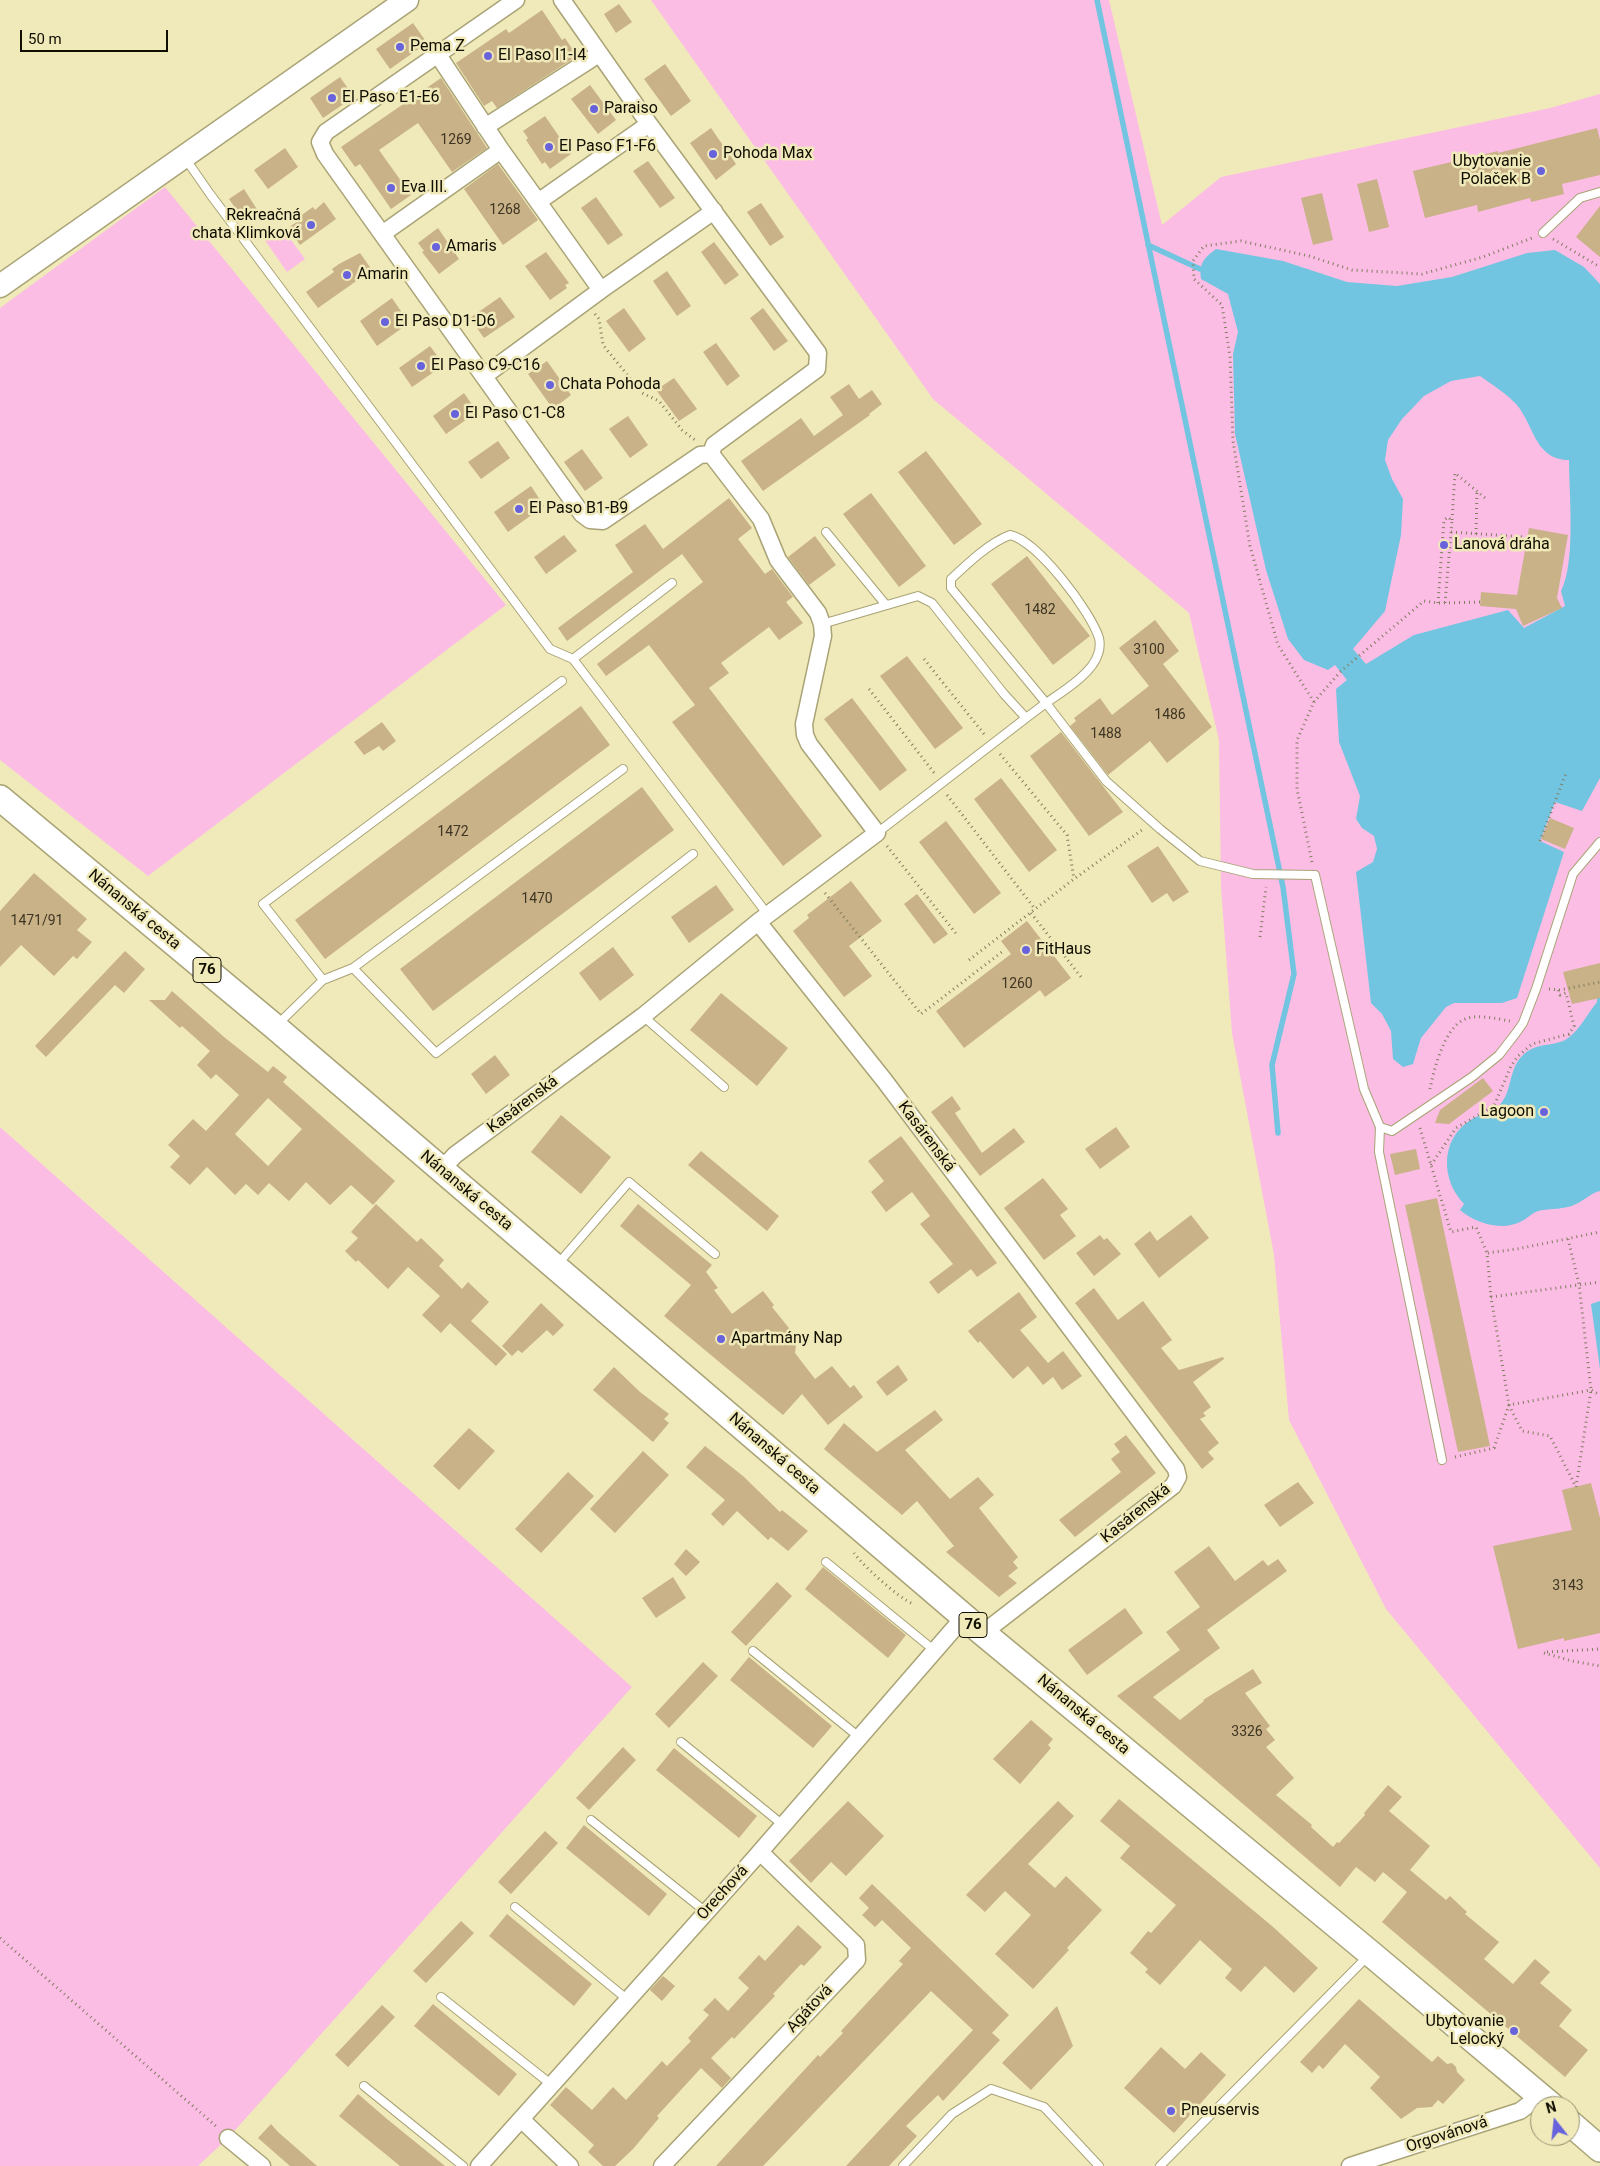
<!DOCTYPE html>
<html>
<head>
<meta charset="utf-8">
<style>
	body { margin:0 }
	#map { position:relative; width:1600px; height:2166px; overflow:hidden; background:#f0eaba; font-family:Roboto,sans-serif }
	canvas { display:block }
	.north { position:absolute; left:1530px; top:2096px; width:50px; height:50px; box-sizing:border-box; background:#f0eaba; border:1px solid #969270; border-radius:50%; rotate:344deg; font-size:14px; font-weight:700; line-height:20px; text-align:center; color:#100d01 }
	.north::after { content:''; display:block; margin:auto; width:18px; height:22px; background:#6862dc; clip-path:polygon(50% 0,100% 100%,50% 72%,0 100%) }
	.scale { position:absolute; left:20px; top:30px; width:148px; height:22px; box-sizing:border-box; border:2px solid #100d01; border-top:0; padding-left:6px; font-size:15px; line-height:18px; white-space:nowrap; color:#100d01; -webkit-text-stroke:4px #f0eaba; paint-order:stroke }
</style>
</head>
<body>
<div id="map">
<canvas width="1600" height="2166"></canvas>
<div class="north">N</div>
<div class="scale">50 m</div>
</div>
<script>
const ctx = document.querySelector('canvas').getContext('2d');
ctx.lineJoin = 'round';
function paint(path, color) {
  ctx.fillStyle = color;
  ctx.fill(path, 'evenodd');
}
function strokePath(path, color, width, dash) {
  ctx.strokeStyle = color;
  ctx.lineWidth = width;
  ctx.lineCap = dash ? 'butt' : 'round';
  ctx.setLineDash(dash || []);
  ctx.stroke(path);
}
function drawText(font, color, halo, rows, align = 'center') {
  ctx.font = font + ' Roboto,sans-serif';
  ctx.lineWidth = 5;
  ctx.setLineDash([]);
  ctx.textBaseline = 'middle';
  ctx.strokeStyle = halo;
  ctx.fillStyle = color;
  for (const [text, x, y, turn = 0] of rows) {
    ctx.save();
    ctx.translate(x, y);
    ctx.rotate((+turn || 0) * Math.PI / 180);
    ctx.textAlign = isNaN(turn) ? turn : align;
    if (halo) ctx.strokeText(text, 0, 0);
    ctx.fillText(text, 0, 0);
    ctx.restore();
  }
}
paint(new Path2D(`
	M651,0H1109L1162,225L1221,177L1550,108L1600,94V1868L1386,1609L1289,1420L1274,1255L1232,1033L1221,888L1219,740L1189,613L933,399Z
	M165,187L506,605L148,876L0,760V308Z
	M281,226L305,259L287,272L264,239Z
	M0,1127L632,1687L228,2138L198,2166H0Z`), '#fcbde5');
paint(new Path2D(`
	M1216,249L1283,261L1347,282L1397,286L1452,277L1527,253L1555,250L1584,267L1600,284V778L1582,811L1555,802L1540,841L1564,852L1517,998L1502,1003H1454L1446,1007L1421,1038L1413,1064L1403,1067L1393,1059L1391,1031L1382,1014L1371,1003L1356,872L1373,862L1377,849L1374,836L1362,828L1356,819L1360,796L1339,742L1336,689L1347,680L1335,665L1328,670L1304,660L1288,639L1266,570L1235,434L1233,354L1238,332L1228,294L1201,279C1199,263 1204,258 1216,249ZM1480,376C1491,384 1504,392 1514,402C1534,421 1533,460 1569,460C1569,495 1576,562 1561,591L1565,606L1524,628L1508,610L1414,635L1366,664L1353,649L1385,611L1401,535L1403,499L1392,479L1385,460L1388,440L1402,419L1424,396L1451,381Z
	M1597,998H1600V1191C1591,1193 1585,1200 1576,1204C1564,1210 1551,1208 1538,1211C1532,1213 1528,1218 1522,1221C1502,1232 1475,1223 1460,1210L1464,1204C1441,1180 1440,1141 1469,1121C1478,1114 1492,1114 1499,1106C1513,1091 1508,1069 1523,1055C1536,1042 1551,1047 1565,1040C1578,1033 1588,1013 1597,1002Z
	M1600,1301V1369L1591,1304Z`), '#72c5e0');
strokePath(new Path2D(`
	M1097,0L1283,887L1294,974L1272,1065L1278,1133
	M1148,245L1200,269`), '#72c5e0', 5.5);
paint(new Path2D(`
	M619,4L632,22L616,33L604,14Z
	M542,10L562,40L565,38L577,56L497,108L492,101L484,106L456,63L506,29L509,33Z
	M413,23L427,43L390,69L376,49Z
	M665,64L691,101L671,116L644,79Z
	M340,77L354,97L323,118L310,98Z
	M441,78L487,148L452,172L418,123L379,150L411,195L391,209L360,164L355,167L341,147Z
	M590,85L616,120L598,134L571,99Z
	M545,116L571,154L550,169L545,162L542,164L526,140L528,138L523,131Z
	M711,128L736,164L716,180L690,143Z
	M1597,128L1600,140V175L1562,184L1564,194L1531,202L1530,198L1478,212L1477,205L1425,218L1413,171L1498,151V153Z
	M285,148L298,167L268,189L254,170Z
	M648,161L675,198L660,208L633,171Z
	M498,164L538,220L503,245L464,189Z
	M1377,179L1389,227L1369,232L1357,184Z
	M244,189L258,211L244,221L229,199Z
	M1322,193L1333,240L1313,245L1301,198Z
	M596,197L623,235L608,245L581,208Z
	M324,202L336,219L300,245L288,228L298,221L296,219L313,207L315,210Z
	M761,203L784,237L770,246L747,212Z
	M1600,206V257L1576,237Z
	M438,228L459,259L439,274L422,252L424,251L418,243Z
	M714,242L739,275L725,285L701,252Z
	M546,252L569,283L565,285L567,288L550,300L525,266Z
	M360,253L372,270L318,308L306,292L334,272L332,269L339,264Z
	M667,271L691,306L677,316L653,281Z
	M500,297L515,317L484,338L470,318Z
	M392,298L409,323L377,346L360,321Z
	M624,308L646,339L629,352L606,321Z
	M763,308L788,341L774,351L750,318Z
	M716,343L740,376L727,386L703,352Z
	M430,346L444,365L412,387L399,368Z
	M547,361L571,395L553,409L528,374Z
	M674,378L697,409L679,421L656,390Z
	M849,384L859,399L872,390L882,404L869,414L870,415L763,491L741,461L801,418L814,436L843,415L830,397Z
	M464,393L477,412L446,434L433,416Z
	M628,416L648,445L630,458L609,429Z
	M498,441L510,458L481,479L468,462Z
	M582,449L603,478L585,491L564,462Z
	M926,451L982,524L954,545L898,472Z
	M531,486L544,506L508,532L494,512Z
	M871,493L926,566L899,587L843,514Z
	M729,498L752,528L738,539L765,574L772,569L793,597L786,602L803,623L779,640L769,627L721,663L729,673L709,688L822,836L783,866L672,722L695,705L649,645L606,676L597,664L703,582L682,554L567,641L558,628L633,572L615,545L645,524L663,549Z
	M1529,528L1568,535L1557,598L1562,608L1523,626L1516,609L1480,606L1481,592L1517,595Z
	M564,535L577,551L546,574L534,557Z
	M815,536L836,565L809,585L788,557Z
	M1027,556L1090,636L1053,665L991,584Z
	M1155,620L1179,651L1163,664L1212,727L1167,763L1150,741L1108,775L1070,726L1076,721L1074,718L1100,698L1112,715L1149,686L1119,648Z
	M907,656L963,728L935,749L880,676Z
	M852,698L907,770L880,791L824,719Z
	M581,706L610,745L325,959L295,920Z
	M382,722L396,741L383,751L379,746L364,755L354,742Z
	M1061,732L1123,812L1089,836L1030,756Z
	M1001,778L1057,850L1029,872L974,799Z
	M642,787L674,830L433,1011L400,969Z
	M1550,818L1574,828L1565,849L1541,839Z
	M946,821L1001,893L974,914L919,842Z
	M1158,846L1189,892L1173,902L1167,893L1152,903L1127,866Z
	M34,873L87,919L77,930L92,942L77,959L73,956L54,976L21,945L0,967V911Z
	M851,881L882,921L849,946L872,976L844,997L793,931L809,918L807,915Z
	M716,885L734,910L689,943L671,917Z
	M917,894L948,934L934,944L904,904Z
	M1027,921L1071,978L1045,997L1040,990L964,1048L936,1011L1011,954L1001,941Z
	M613,947L634,975L600,1001L579,973Z
	M125,951L145,969L124,993L115,985L46,1057L35,1046Z
	M1600,963V998L1572,1004L1563,972Z
	M172,991L224,1037L268,1072L273,1066L287,1077L283,1082L395,1181L373,1205L351,1185L330,1205L306,1182L289,1201L269,1183L258,1195L246,1184L235,1195L207,1167L190,1185L170,1167L180,1156L168,1145L193,1119L206,1131L239,1095L216,1074L211,1079L197,1065L210,1051L182,1026L180,1028L149,1000H165ZM268,1098L302,1129L268,1166L235,1134Z
	M721,993L788,1048L757,1086L690,1030Z
	M495,1055L510,1075L486,1094L471,1074Z
	M1483,1078L1493,1091L1449,1124L1435,1123L1440,1110Z
	M952,1096L961,1109L955,1113L982,1153L1014,1128L1025,1142L980,1176L931,1112Z
	M561,1115L611,1157L581,1194L531,1152Z
	M1116,1127L1130,1147L1100,1169L1085,1149Z
	M901,1136L997,1263L977,1277L971,1269L938,1294L929,1282L953,1264L920,1224L930,1216L912,1192L886,1212L871,1192L884,1181L868,1161Z
	M1416,1149L1420,1169L1395,1175L1390,1154Z
	M701,1151L779,1216L767,1231L688,1165Z
	M1043,1178L1068,1209L1060,1215L1076,1236L1044,1260L1004,1208Z
	M1437,1198L1490,1446L1458,1452L1405,1205Z
	M376,1204L417,1242L421,1238L444,1260L439,1266L462,1289L468,1282L489,1302L471,1321L507,1354L496,1366L450,1323L441,1333L422,1315L440,1296L408,1267L388,1289L358,1260L356,1262L345,1251L358,1238L351,1232Z
	M638,1204L712,1265L706,1272L718,1288L714,1290L732,1314L763,1291L774,1305L772,1307L797,1338L795,1353L815,1379L832,1366L850,1388L854,1385L863,1397L828,1425L802,1394L783,1415L664,1316L691,1285L620,1226Z
	M1191,1215L1209,1238L1159,1278L1134,1244L1150,1231L1157,1241Z
	M1100,1235L1104,1240L1107,1238L1121,1254L1094,1276L1076,1253Z
	M1094,1288L1118,1320L1143,1301L1172,1340L1161,1348L1179,1370L1223,1357L1224,1359L1193,1382L1211,1407L1203,1413L1206,1416L1200,1419L1219,1443L1208,1452L1214,1459L1202,1469L1075,1303Z
	M1019,1292L1037,1317L1020,1330L1048,1363L1063,1351L1082,1376L1062,1390L1053,1377L1043,1385L1028,1366L1013,1379L980,1341L978,1343L968,1331Z
	M541,1303L564,1325L553,1336L547,1330L522,1353L518,1350L512,1356L502,1346Z
	M898,1365L908,1380L887,1396L876,1382Z
	M614,1367L640,1392L669,1414L664,1419L669,1423L653,1442L593,1390Z
	M935,1410L943,1420L905,1450L950,1499L978,1477L994,1495L979,1508L1018,1557L1013,1562L1018,1568L1008,1576L1017,1583L999,1597L946,1552L954,1546L917,1501L902,1515L824,1449L844,1423L877,1452Z
	M469,1428L495,1451L459,1490L433,1466Z
	M1126,1435L1156,1473L1075,1537L1059,1520L1121,1472L1111,1459L1120,1452L1114,1444Z
	M705,1446L743,1476L780,1512L782,1510L808,1531L788,1551L771,1537L768,1540L737,1511L723,1526L711,1514L725,1500L686,1467Z
	M643,1451L669,1475L615,1533L590,1509Z
	M568,1472L594,1496L541,1553L515,1529Z
	M1298,1482L1314,1503L1280,1527L1264,1505Z
	M1591,1483L1600,1518V1633L1564,1641V1638L1518,1649L1493,1546L1572,1530L1562,1490Z
	M1209,1546L1235,1581L1263,1560L1268,1566L1278,1559L1287,1571L1207,1630L1220,1648L1153,1697L1180,1720L1204,1701L1203,1700L1253,1669L1262,1683L1245,1693L1270,1726L1266,1729L1275,1740L1266,1747L1294,1778L1276,1795L1312,1825L1311,1827L1333,1847L1337,1842L1339,1843L1365,1815L1364,1813L1388,1785L1402,1797L1389,1811L1430,1846L1410,1870L1446,1900L1450,1896L1467,1912L1465,1914L1499,1942L1484,1959L1513,1984L1535,1959L1550,1972L1540,1983L1572,2010L1559,2026L1588,2050L1565,2077L1382,1922L1407,1892L1383,1872L1375,1882L1356,1867L1340,1887L1117,1696L1180,1650L1166,1632L1200,1607L1174,1572Z
	M686,1549L700,1562L686,1576L674,1564Z
	M823,1567L906,1635L888,1658L805,1589Z
	M673,1577L686,1598L656,1618L642,1598Z
	M777,1582L792,1596L746,1646L731,1632Z
	M1125,1608L1143,1633L1087,1675L1068,1650Z
	M749,1657L832,1726L813,1748L730,1680Z
	M703,1662L718,1676L669,1728L655,1714Z
	M1031,1720L1053,1739L1048,1745L1051,1748L1020,1784L993,1759Z
	M623,1747L636,1760L589,1810L576,1798Z
	M674,1748L757,1816L739,1838L656,1770Z
	M1119,1799L1272,1926L1318,1968L1294,1993L1265,1966L1241,1992L1225,1978L1232,1969L1200,1940L1160,1985L1145,1972L1148,1969L1130,1953L1148,1931L1151,1933L1176,1905L1120,1858L1130,1846L1100,1821Z
	M848,1801L884,1836L846,1876L831,1862L811,1883L789,1861Z
	M1058,1801L1074,1816L1028,1864L1055,1888L1066,1876L1102,1910L1067,1948L1069,1950L1033,1989L995,1954L1031,1915L1005,1891L985,1912L966,1895Z
	M584,1825L667,1894L649,1916L566,1848Z
	M545,1831L558,1843L511,1894L498,1882Z
	M872,1884L1009,2015L992,2033L1000,2040L943,2101L938,2095L906,2126L917,2136L889,2166H846L973,2030L931,1991L763,2166H716L818,2055L820,2057L843,2033L841,2031L903,1964L899,1961L911,1948L882,1920L875,1927L862,1915L869,1908L859,1898Z
	M507,1914L592,1984L574,2006L489,1936Z
	M461,1921L474,1933L426,1983L413,1971Z
	M798,1925L822,1947L804,1966L801,1964L773,1994L775,1996L734,2039L732,2037L711,2058L731,2078L722,2088L701,2068L657,2116L659,2118L633,2149L615,2166H603L588,2152L594,2145L550,2105L566,2087L592,2110L613,2087L626,2100L662,2061L667,2066L691,2041L688,2038L709,2015L703,2010L715,1998L728,2011L749,1988L738,1978L759,1955L765,1961Z
	M663,1976L675,1986L662,2001L650,1990Z
	M1359,1999L1432,2062L1438,2056L1447,2064L1452,2063L1456,2067L1457,2072L1465,2080L1443,2104L1438,2100L1432,2107L1417,2108L1401,2119L1370,2088L1380,2077L1345,2044L1323,2069L1319,2065L1312,2073L1300,2062Z
	M433,2004L517,2074L499,2096L414,2026Z
	M382,2005L395,2017L348,2067L335,2055Z
	M1057,2006L1073,2046L1031,2090L1002,2063Z
	M1161,2047L1185,2069L1201,2052L1226,2075L1174,2133L1124,2088Z
	M358,2094L387,2119L445,2166H400L339,2116Z
	M271,2124L278,2132L317,2166H290L258,2138Z`), '#c9b188');
const lane = new Path2D(`
	M185,158L210,194L550,649L573,659L768,915
	M1543,233L1580,198L1600,192
	M826,532L886,605
	M1010,535C1038,541 1091,612 1099,638C1100,643 1100,649 1098,654C1093,673 1062,692 1046,703L951,588V579C968,563 989,543 1010,535Z
	M822,624L918,596L932,603L1004,694L1026,718L1046,703L1106,781L1160,829L1200,861L1253,874L1315,875L1364,1089L1380,1127L1392,1131L1472,1077L1499,1055L1516,1033L1523,1023L1536,989L1573,874L1600,842
	M573,659L672,583
	M877,833L1026,718
	M353,968L436,1053L693,854
	M323,980L263,904L562,681
	M643,1016L724,1087
	M276,1026L323,980L353,968L623,769
	M1380,1127L1379,1152L1442,1460
	M557,1265L629,1182L715,1254
	M826,1562L935,1651
	M753,1651L859,1737
	M681,1742L783,1825
	M591,1820L706,1912
	M515,1907L628,2000
	M441,1997L552,2085
	M364,2086L463,2166
	M903,2166L952,2114L991,2089L1044,2107L1099,2166
	M1160,2166L1367,1957`);
const street = new Path2D(`
	M516,0L326,132L320,142L325,154L582,514L590,520L603,521L700,455L711,454
	M562,0L649,124L818,353L817,369L714,445L711,454
	M438,55L501,150L601,290
	M485,127L599,54
	M538,202L649,124
	M382,234L501,150
	M484,376L601,290L714,211
	M758,922L884,1080L1176,1469L1178,1477L1173,1486L983,1633
	M442,1169L455,1155L643,1016L758,922L877,833L809,744L805,735L804,724L823,636L822,624L818,613L778,560L761,519L711,454
	M521,2119L570,2166
	M228,2138L262,2166
	M479,2166L753,1860L964,1617
	M662,2166L857,1960L856,1945L760,1852
	M1350,2166L1520,2111L1540,2096`);
const secondary = new Path2D(`
	M0,286L407,0`);
const primary = new Path2D(`
	M0,798L275,1027L983,1633L1370,1953L1552,2106
	M1570,2123L1600,2149`);
strokePath(lane, '#a9a376', 10);
strokePath(street, '#a9a376', 19);
strokePath(secondary, '#a9a376', 25);
strokePath(primary, '#a9a376', 28);
strokePath(new Path2D(`
	M1553,239L1600,267
	M595,314L599,319L603,345L642,393L659,401L682,430L695,440
	M1452,520L1455,473L1485,498
	M1451,532L1525,537
	M1476,534L1477,492
	M1438,603L1444,520L1448,517L1452,521L1445,603
	M924,659L984,734
	M869,689L935,774
	M1314,702L1278,645L1250,546L1233,441L1230,357L1222,305L1194,279L1193,261L1204,246L1241,241L1309,256L1352,270L1422,274L1483,257L1532,238
	M1000,754L1067,835L1074,879
	M947,795L1035,909
	M1540,841L1566,773
	M887,846L958,936
	M1312,862L1297,789V740L1314,702L1340,672L1424,601L1438,603L1484,602
	M825,893L921,1014L1002,952
	M1031,913L1081,977
	M1260,937L1266,887
	M969,960L1074,879L1142,830
	M1549,989L1560,990L1600,982
	M1430,1089C1434,1069 1444,1030 1463,1020C1476,1013 1497,1019 1510,1021
	M1420,1128L1451,1232L1476,1227L1487,1253
	M1431,1165L1456,1128L1494,1106L1511,1066L1518,1056L1532,1044L1569,1034L1574,1026L1566,993L1560,995L1558,990
	M1568,1239L1579,1284L1591,1390L1576,1487L1550,1436L1522,1431L1509,1405L1591,1390L1600,1395
	M1491,1297L1487,1253L1517,1249L1600,1232
	M1455,1457L1494,1448L1509,1405L1491,1297L1600,1282
	M854,1553C863,1566 899,1598 913,1604
	M1547,1652L1600,1649
	M1544,1653L1572,1661L1600,1666
	M0,1938L217,2127`), '#827d5f', 3, [1, 4]);
strokePath(lane, '#fff', 8);
strokePath(street, '#fff', 16);
strokePath(secondary, '#fff', 22);
strokePath(primary, '#fff', 25);
for (const [x, y, r, color] of [
	[400,47,5,"#6862dc"],
	[488,56,5,"#6862dc"],
	[332,98,5,"#6862dc"],
	[594,109,5,"#6862dc"],
	[549,147,5,"#6862dc"],
	[713,154,5,"#6862dc"],
	[1541,171,5,"#6862dc"],
	[391,188,5,"#6862dc"],
	[311,225,5,"#6862dc"],
	[436,247,5,"#6862dc"],
	[347,275,5,"#6862dc"],
	[385,322,5,"#6862dc"],
	[421,366,5,"#6862dc"],
	[550,385,5,"#6862dc"],
	[455,414,5,"#6862dc"],
	[519,509,5,"#6862dc"],
	[1444,545,5,"#6862dc"],
	[1026,950,5,"#6862dc"],
	[1544,1112,5,"#6862dc"],
	[721,1339,5,"#6862dc"],
	[1514,2031,5,"#6862dc"],
	[1171,2111,5,"#6862dc"]
]) {
  const dot = new Path2D();
  dot.arc(x, y, r, 0, 2 * Math.PI);
  ctx.fillStyle = color;
  ctx.fill(dot);
  strokePath(dot, '#f0eaba', 2);
}
drawText('14px', '#3e3623', null, [
	["1269",456,140],
	["1268",505,210],
	["1482",1040,610],
	["3100",1149,650],
	["1486",1170,715],
	["1488",1106,734],
	["1472",453,832],
	["1470",537,899],
	["1471/91",37,921],
	["1260",1017,984],
	["3143",1568,1586],
	["3326",1247,1732]
]);
for (const [x, y, w] of [
	[207,970,28],
	[973,1625,28]
]) {
  const box = new Path2D();
  box.roundRect(x - w / 2, y - 12.5, w, 25, 4);
  ctx.fillStyle = '#f0eaba';
  ctx.fill(box);
  strokePath(box, '#100d01', 1);
}
drawText('bold 15px', '#100d01', null, [
	["76",207,970],
	["76",973,1625]
]);
drawText('16px', '#100d01', '#f0eaba', [
	["Pema Z",410,47],
	["El Paso I1-I4",498,56],
	["El Paso E1-E6",342,98],
	["Paraiso",604,109],
	["El Paso F1-F6",559,147],
	["Pohoda Max",723,154],
	["Ubytovanie",1531,162,"right"],
	["Polaček B",1531,180,"right"],
	["Eva III.",401,188],
	["Rekreačná",301,216,"right"],
	["chata Klimková",301,234,"right"],
	["Amaris",446,247],
	["Amarin",357,275],
	["El Paso D1-D6",395,322],
	["El Paso C9-C16",431,366],
	["Chata Pohoda",560,385],
	["El Paso C1-C8",465,414],
	["El Paso B1-B9",529,509],
	["Lanová dráha",1454,545],
	["FitHaus",1036,950],
	["Lagoon",1534,1112,"right"],
	["Apartmány Nap",731,1339],
	["Ubytovanie",1504,2022,"right"],
	["Lelocký",1504,2040,"right"],
	["Pneuservis",1181,2111]
], 'left');
drawText('16px', '#100d01', '#f0eaba', [
	["Nánanská cesta",134,910,40],
	["Kasárenská",523,1105,-37],
	["Kasárenská",926,1137,53],
	["Nánanská cesta",466,1191,40],
	["Nánanská cesta",774,1454,41],
	["Kasárenská",1136,1514,-39],
	["Nánanská cesta",1083,1715,40],
	["Orechová",723,1893,-48],
	["Agátová",810,2009,-47],
	["Orgovánová",1447,2135,-18]
]);
</script>
</body>
</html>
